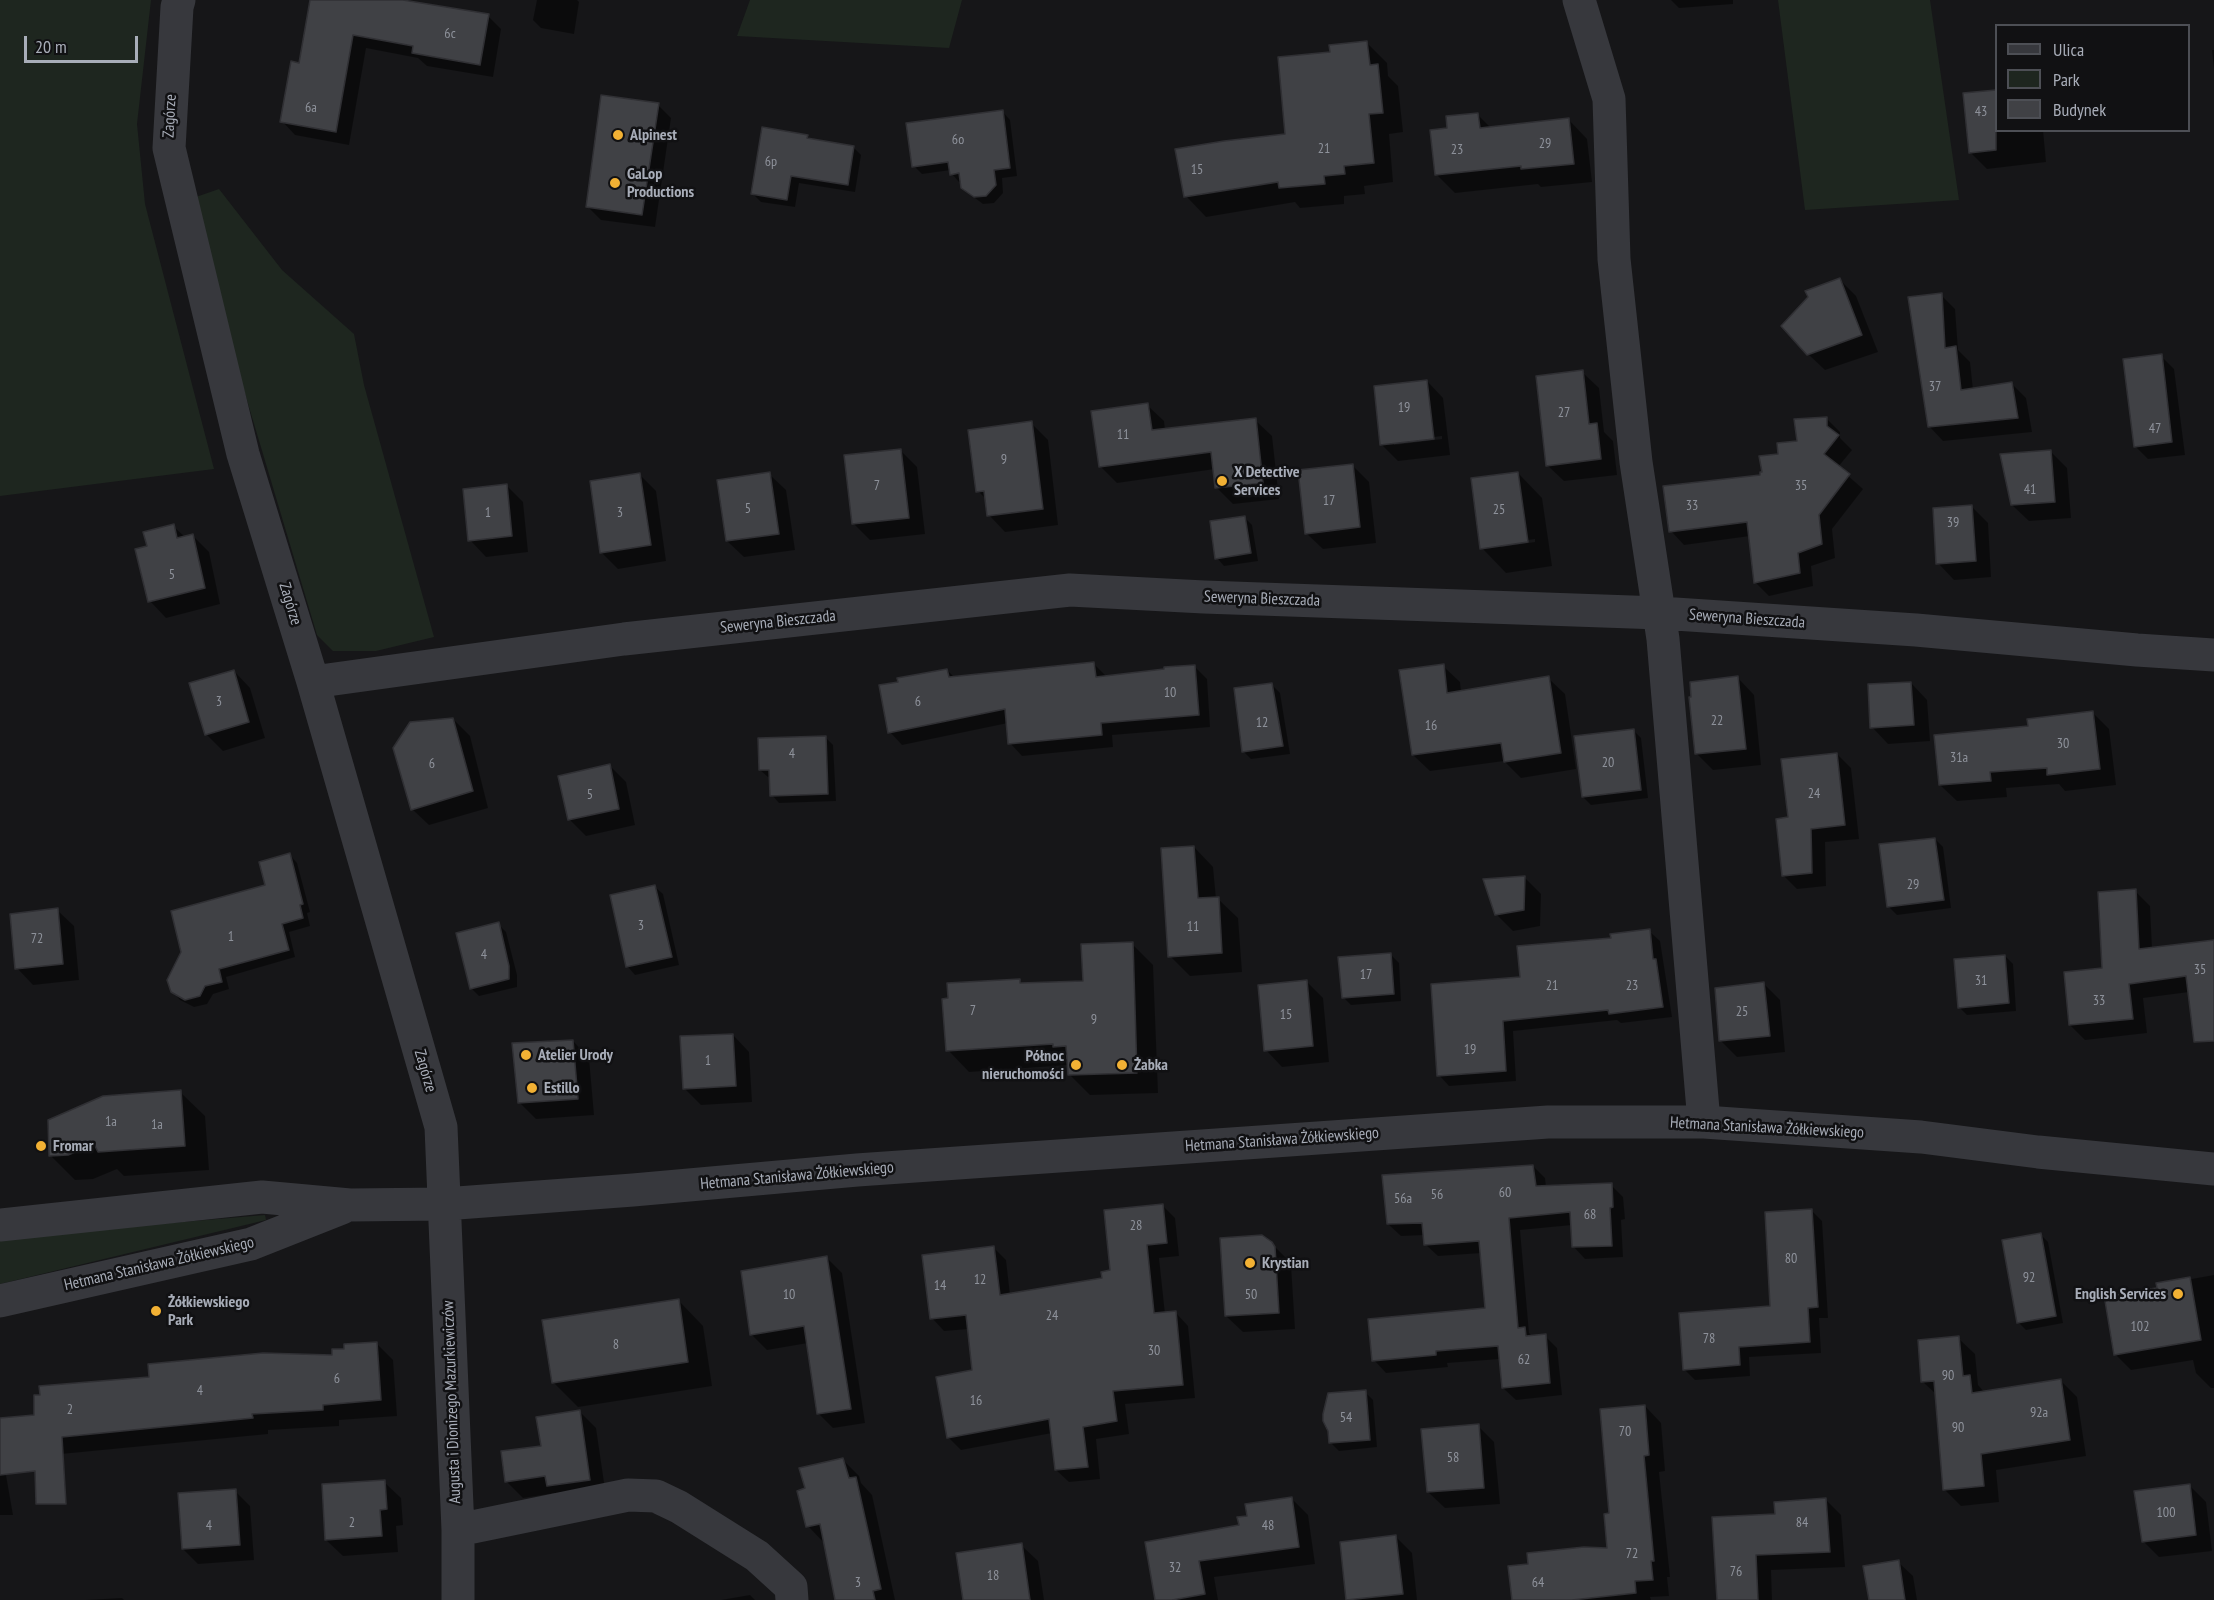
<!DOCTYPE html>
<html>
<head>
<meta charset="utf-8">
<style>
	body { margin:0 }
	#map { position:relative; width:2214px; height:1600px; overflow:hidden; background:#161618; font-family:"PT Sans Narrow",sans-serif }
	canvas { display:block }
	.legend { position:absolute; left:1995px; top:24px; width:195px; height:108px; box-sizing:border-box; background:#111113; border:2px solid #4d4f55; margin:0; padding:8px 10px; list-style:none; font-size:18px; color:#a8adb8 }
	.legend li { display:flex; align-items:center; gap:12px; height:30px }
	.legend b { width:30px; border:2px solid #4d4f55 }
	.scale { position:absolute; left:24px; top:36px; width:114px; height:27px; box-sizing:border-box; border:3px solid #a8adb8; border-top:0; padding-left:8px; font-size:18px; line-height:21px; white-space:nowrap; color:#a8adb8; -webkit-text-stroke:4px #111113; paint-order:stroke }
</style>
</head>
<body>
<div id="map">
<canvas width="2214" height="1600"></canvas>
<ul class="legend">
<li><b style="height:8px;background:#37383d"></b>Ulica</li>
<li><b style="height:16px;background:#1e261f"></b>Park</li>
<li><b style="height:16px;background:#404145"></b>Budynek</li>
</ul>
<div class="scale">20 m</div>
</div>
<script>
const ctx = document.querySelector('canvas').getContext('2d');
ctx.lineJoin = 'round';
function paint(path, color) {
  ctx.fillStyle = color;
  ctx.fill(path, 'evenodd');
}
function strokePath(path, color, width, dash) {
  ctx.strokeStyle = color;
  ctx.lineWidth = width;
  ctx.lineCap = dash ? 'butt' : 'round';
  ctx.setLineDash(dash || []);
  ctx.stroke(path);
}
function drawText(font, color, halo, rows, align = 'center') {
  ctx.font = font + ' "PT Sans Narrow",sans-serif';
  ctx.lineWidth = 5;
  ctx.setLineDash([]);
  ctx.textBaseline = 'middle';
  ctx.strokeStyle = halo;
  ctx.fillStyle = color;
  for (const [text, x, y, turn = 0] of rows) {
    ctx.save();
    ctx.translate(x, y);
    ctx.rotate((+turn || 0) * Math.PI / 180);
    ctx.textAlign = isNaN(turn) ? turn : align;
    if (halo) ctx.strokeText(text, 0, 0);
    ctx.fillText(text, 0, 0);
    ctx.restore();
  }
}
paint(new Path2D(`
	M0,0H151L137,124L145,204L214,469L0,496Z
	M750,0H962L949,48L737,36Z
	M1778,0H1930L1959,200L1805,210Z
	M219,189L282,270L354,334L364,385L434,637L376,651H333L317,635L198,236L196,197Z
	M265,1215L266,1220L0,1284V1240L52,1233Z`), '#1e261f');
paint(new Path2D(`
	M313,0H394L488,16L501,29L493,77L427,66L418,58L366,48L349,145L295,135L282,121L301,64Z
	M537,0H577L579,2L574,34L541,28L533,20Z
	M1671,0H1733V4L1679,8Z
	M1367,43L1387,63L1388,76L1398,86L1403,132L1389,134L1393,182L1364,186L1365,194L1344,196V204L1300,208L1295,202L1206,217L1186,196L1286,136L1331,53Z
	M2212,50H2214V69Z
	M1996,92V130H2043L2046,162L1987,169L1970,152L1964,95Z
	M658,105L671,118L655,227L601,220L588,207Z
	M1003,112L1010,120L1017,176L1002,178L1003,193L994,203L983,204L971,195L963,187L962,182H959L952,174L951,170L922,174L914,166Z
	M1478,115L1491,128L1569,120L1587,139L1592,182L1541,187L1538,184L1455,193L1436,174L1449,129Z
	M807,136L812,140L853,147L861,155L855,192L799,183L795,207L761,202L753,194Z
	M1840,280L1856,296L1878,352L1825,370L1808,354Z
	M1941,295L1955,309L1958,350L1970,362L1973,390L2012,384L2026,398L2032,432L1943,441L1929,426Z
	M2161,356L2174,369L2185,455L2148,459L2135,446Z
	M1582,372L1599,388L1604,432L1613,441L1617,475L1564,481L1547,465Z
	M1427,381L1443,398L1450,455L1398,461L1382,445ZM1442,436V439L1394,445V442Z
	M1147,405L1164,421L1165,430L1255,420L1272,436L1279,499L1233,504L1216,487L1215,469L1117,483L1100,466Z
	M1826,418L1840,432V438L1852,450L1838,467L1863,489L1832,529L1835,558L1811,566L1813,586L1769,596L1755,582L1750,536L1684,545L1671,531L1762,477L1780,455L1799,442Z
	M1031,423L1048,440L1058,525L1005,532L989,515L987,500L978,491Z
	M901,451L917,467L925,534L870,540L854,524Z
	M2051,452L2067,468L2071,518L2029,521L2012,505Z
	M1353,466L1369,482L1376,543L1323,549L1306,533Z
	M1518,473L1542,498L1552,566L1506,573L1482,548ZM1535,539V542L1501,547V544Z
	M639,474L656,491L666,561L618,569L602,553L592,482Z
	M769,474L786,490L795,550L744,557L727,541Z
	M507,486L523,502L528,552L486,557L470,540Z
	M1971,506L1988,523L1991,577L1954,580L1938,563Z
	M1244,517L1252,525L1258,561L1224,566L1217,558Z
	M173,526L185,537L192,535L209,552L220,604L166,618L150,601L149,547Z
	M1094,664L1106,676L1194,666L1207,679L1210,727L1112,735L1113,747L1022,756L1010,743L1008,723L902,745L890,732L947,670L955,678Z
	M1443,666L1460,682L1461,692L1548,678L1565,694L1576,769L1521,778L1504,761L1430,771L1413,755Z
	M234,671L250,688L265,738L223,751L206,734Z
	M1738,678L1754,695L1761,765L1713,770L1697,754Z
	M1911,683L1927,700L1930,741L1888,744L1872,727Z
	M1272,685L1280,693L1290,754L1251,759L1243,751Z
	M2092,712L2109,729L2116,785L2065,791L2059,784L2006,788L2007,797L1957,801L1940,785L2030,728Z
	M453,719L470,736L488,808L429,825L412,809Z
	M1633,730L1641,738L1648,798L1591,805L1583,797Z
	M825,737L833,745L836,801L779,803L772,795L771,777H768L760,770Z
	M1837,754L1851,768L1859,839L1825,842L1826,886L1797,889L1783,875L1790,818Z
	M609,765L626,782L635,825L586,836L569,819Z
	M1935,839L1943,847L1951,908L1897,915L1889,907Z
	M1194,847L1213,867L1216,899H1218L1238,918L1242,972L1190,976L1170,956Z
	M290,855L297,863L310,912L307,913L310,926L289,932L295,957L226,977L229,989L213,994L207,1004L194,1007L180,1000L172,991L267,886Z
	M1524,877L1541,894L1540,926L1513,931L1497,915Z
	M655,887L663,894L679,965L635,975L628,967L611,896Z
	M2135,891L2150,906L2152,949L2214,942V1013L2189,992L2143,998L2147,1033L2085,1040L2070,1025L2104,970Z
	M57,910L74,926L79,980L33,985L17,968Z
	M498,924L506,932L517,975V987L479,996L471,988Z
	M1649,931L1660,941L1672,1017L1621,1023L1617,1020L1513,1031L1516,1081L1449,1086L1439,1075L1521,978L1612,939Z
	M1132,944L1153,965L1158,1093L1090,1095L1069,1074V1065L969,1072L948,1050L1019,980L1023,984L1085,982Z
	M1391,955L1399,963L1401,1001L1351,1005L1343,997Z
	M2005,956L2013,964L2016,1011L1967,1015L1959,1007Z
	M1307,982L1323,998L1329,1062L1282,1067L1266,1050Z
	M1764,984L1780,1000L1785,1052L1737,1057L1721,1041Z
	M733,1035L749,1052L752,1102L701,1105L684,1088Z
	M573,1041L589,1058L594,1115L536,1119L519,1102Z
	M180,1092L205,1116L209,1170L124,1176L117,1169L93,1179L75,1180L50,1155Z
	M1533,1166L1545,1178L1546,1187L1611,1185L1623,1197L1625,1219L1621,1220L1623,1257L1585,1259L1573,1246L1572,1225L1520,1230L1529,1333L1533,1337L1545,1336L1557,1348L1562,1395L1516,1400L1503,1388L1500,1359L1447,1363L1448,1367L1386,1373L1374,1360L1486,1309L1482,1253L1438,1256L1425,1244V1235L1401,1236L1388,1224Z
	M1163,1206L1175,1218L1179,1256L1159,1258L1165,1314L1176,1313L1188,1326L1195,1398L1125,1404L1129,1434L1096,1439L1100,1479L1069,1482L1056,1470L1052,1433L961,1450L948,1437L974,1372L969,1329L944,1331L932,1318L993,1247L1006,1260L1010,1295L1104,1279L1112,1271Z
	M1811,1210L1822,1221L1828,1318H1819L1821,1353L1749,1357L1750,1376L1695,1380L1684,1369L1772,1308Z
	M2040,1234L2048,1242L2063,1323L2026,1330L2018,1322Z
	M1271,1243L1288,1260L1291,1265L1295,1329L1243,1332L1226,1316Z
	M827,1258L842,1273L865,1423L833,1428L818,1413L808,1343L767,1350L752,1335Z
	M2214,1275V1388H2211L2196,1373L2193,1360L2131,1370L2115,1354L2159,1289L2158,1285Z
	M679,1301L703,1326L712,1386L578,1407L553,1382Z
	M1958,1338L1975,1354L1978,1385L1985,1393L2060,1380L2077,1397L2086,1456L1996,1470L1999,1502L1961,1506L1944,1489L1937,1395L1923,1382Z
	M377,1344L393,1360L397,1416L339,1420V1426L268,1430V1434L61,1454L44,1438L151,1378L333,1357Z
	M1365,1392L1373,1400L1377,1447L1339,1451L1331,1443Z
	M1645,1406L1661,1423L1665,1471L1659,1472L1670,1577H1667L1669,1596L1650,1597L1651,1600H1513L1530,1565L1609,1549L1610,1515Z
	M580,1412L596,1428L606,1496L565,1502L555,1493L523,1498L506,1481Z
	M1478,1426L1494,1442L1500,1504L1445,1508L1428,1492Z
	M0,1441L13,1515H0Z
	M843,1460L859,1476L861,1483L872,1495L895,1600H837L825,1544L808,1526L807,1489Z
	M384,1482L401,1498L403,1525L396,1526L398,1552L343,1556L326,1540Z
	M2189,1485L2206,1502L2212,1551L2159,1557L2143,1541Z
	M235,1491L250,1506L254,1560L198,1564L183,1549Z
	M1291,1498L1308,1515L1315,1564L1214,1577L1218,1600H1156L1146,1543L1240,1526L1248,1517Z
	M1825,1499L1841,1515L1845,1567L1771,1570L1772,1600H1719L1777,1515Z
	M1396,1537L1412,1553L1417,1600H1348L1341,1543Z
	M1021,1545L1038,1561L1044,1600H965Z
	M1898,1562L1913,1576L1917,1600H1870Z
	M750,1595L755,1600H721Z
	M122,1598L124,1600H86Z`), '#0007');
const building = new Path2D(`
	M310,0H403L489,14L480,65L412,53L413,46L353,35L336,132L280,122L291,61L299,63Z
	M1367,41L1370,65L1378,64L1383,113L1369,114L1374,163L1344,166L1345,174L1324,176L1325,184L1279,188L1278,182L1184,197L1175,149L1224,141L1285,134L1278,57L1330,52L1329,45Z
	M1996,90V150L1969,153L1963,93Z
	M601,95L659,103L642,215L586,207Z
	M1003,110L1010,168L994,170L996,185L986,196L974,197L961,188L959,173L950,175L948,162L912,167L906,123Z
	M1478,113L1480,128L1569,118L1574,164L1521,169V166L1435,175L1430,130L1447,128L1446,116Z
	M762,127L808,135L807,138L854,146L848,185L791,176L787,200L751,194Z
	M1840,278L1862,335L1807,355L1781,326L1808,297L1805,291Z
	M1942,293L1945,348L1956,346L1961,390L2012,382L2018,418L1928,427L1908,297Z
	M2162,354L2172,442L2134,447L2123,359Z
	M1583,370L1589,424L1597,423L1601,459L1546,466L1536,376Z
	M1427,380L1434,439L1380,445L1374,386Z
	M1148,403L1152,430L1256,418L1263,483L1215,488L1211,452L1099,467L1091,411Z
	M1827,417V426L1839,435L1824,454L1850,474L1819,515L1822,544L1798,553L1800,573L1754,583L1747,522L1669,532L1663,486L1760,475V472H1762L1759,456L1778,454L1777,443L1797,441L1794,419Z
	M1032,421L1043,509L987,516L984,491L976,492L968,430Z
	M901,449L909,518L852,524L844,455Z
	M2051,450L2055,502L2011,505L2000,454Z
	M1353,464L1360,527L1305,534L1298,470Z
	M770,472L779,534L726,541L717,480Z
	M1518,472L1528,542L1480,549L1471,478Z
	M640,473L651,545L600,553L590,481Z
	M507,484L512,536L468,541L463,489Z
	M1972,505L1976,561L1936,564L1933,508Z
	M1245,516L1251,553L1215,559L1210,521Z
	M174,524L177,538L193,534L205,588L148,602L135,549L147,546L143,532Z
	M1094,662L1096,677L1164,669V667L1195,665L1199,715L1101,723L1102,735L1008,744L1005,709L888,733L879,685L898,682L897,678L947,669L949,677Z
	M1444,664L1447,693L1549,676L1561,753L1504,762L1501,743L1412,755L1399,670Z
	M234,670L249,722L205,735L189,683Z
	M1738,676L1746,749L1695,754L1689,697H1691L1690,682Z
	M1911,682L1914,725L1870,728L1868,684Z
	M1272,683L1283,746L1242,752L1234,688Z
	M2093,711L2100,769L2047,775V768L1990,772L1991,781L1939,785L1934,735L2028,726L2027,719Z
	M453,718L473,791L411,810L393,748L410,722Z
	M1634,729L1641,790L1582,797L1574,736Z
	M826,736L828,794L770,796L769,770H759L758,738Z
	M1837,753L1845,825L1811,829L1812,873L1782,876L1776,819L1788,817L1781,759Z
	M610,764L619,809L568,820L558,776Z
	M1935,838L1944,900L1887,907L1879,844Z
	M1194,846L1198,898L1219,897L1222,953L1168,957L1161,848Z
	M290,853L303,904L300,905L303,918L282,924L289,950L219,969L222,982L205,986L200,996L185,1000L171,992L167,980L181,952L171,911L265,885L259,862Z
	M1525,876L1524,910L1495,915L1483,879Z
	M655,885L672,957L626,967L610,895Z
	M2136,889L2139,949L2214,940V1041L2194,1042L2186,976L2129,984L2133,1019L2069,1025L2064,972L2102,968L2098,892Z
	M58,908L63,964L15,969L10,914Z
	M499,922L509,966V979L470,989L456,933Z
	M1650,929L1653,959H1656L1663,1007L1609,1014L1608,1010L1503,1021L1506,1071L1437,1076L1431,984L1520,977L1517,946L1611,938L1610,934Z
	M1133,942L1137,1073L1068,1075L1066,1046L1053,1047V1044L946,1051L942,999L948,998L947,983L1020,979V983L1083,981L1081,944Z
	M1391,953L1394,994L1342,998L1338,957Z
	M2005,955L2009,1003L1958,1008L1954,959Z
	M1307,980L1313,1046L1264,1051L1258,985Z
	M1764,982L1770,1036L1719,1041L1715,988Z
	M733,1034L736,1086L683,1089L680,1036Z
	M573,1040L578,1099L518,1103L512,1043Z
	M181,1090L185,1146L98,1152L94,1144L68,1155L49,1156L48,1120L103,1096Z
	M1533,1165L1536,1186L1612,1183L1613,1207L1610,1208L1612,1246L1572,1247L1570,1212L1509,1218L1518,1328L1525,1327L1526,1336L1546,1334L1550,1383L1502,1388L1498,1346L1436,1351V1355L1372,1361L1368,1319L1485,1308L1479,1241L1424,1245L1422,1223L1387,1224L1382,1175Z
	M1163,1204L1167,1243L1147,1245L1154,1313L1176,1311L1183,1385L1113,1391L1117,1421L1083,1427L1088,1467L1055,1470L1049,1419L947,1438L936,1377L972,1370L966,1315L930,1319L922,1255L994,1246L1000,1295L1102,1278L1101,1272L1110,1270L1104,1210Z
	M1812,1209L1818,1307L1808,1308L1810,1342L1739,1347L1740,1365L1683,1370L1679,1313L1770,1306L1765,1212Z
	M2041,1233L2056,1316L2017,1323L2002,1240Z
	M1262,1235L1272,1242L1275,1247L1279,1313L1225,1316L1220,1238Z
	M827,1256L851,1409L817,1414L804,1326L750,1335L741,1271Z
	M2190,1277L2201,1340L2114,1355L2104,1295L2157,1288L2156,1283Z
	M679,1299L688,1362L552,1383L542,1320Z
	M1959,1336L1963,1376L1970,1375L1972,1393L2061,1379L2070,1440L1981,1454L1984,1486L1943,1490L1934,1381L1921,1382L1918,1340Z
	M377,1342L381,1400L323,1405V1410L252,1414L253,1418L62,1437L66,1504H36L35,1471L0,1475V1418L34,1415V1395H40L39,1386L149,1377L148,1364L263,1353L332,1355V1349H344V1344Z
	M1366,1390L1370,1440L1329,1443L1328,1431L1323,1421V1414L1328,1393Z
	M1645,1405L1649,1455L1644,1456L1654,1561H1651L1653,1580L1635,1581L1636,1593L1572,1600H1512L1508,1566L1528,1564L1527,1553L1584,1547L1607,1548L1604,1514L1609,1513L1600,1409Z
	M580,1410L590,1480L547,1486L545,1476L505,1482L501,1451L541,1446L536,1417Z
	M1479,1424L1484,1488L1427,1492L1421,1429Z
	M843,1458L849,1478L856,1477L881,1589L873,1591L875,1600H835L820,1524L806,1527L797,1491L805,1488L799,1468Z
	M385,1480L387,1509L380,1510L382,1536L325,1540L322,1484Z
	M2190,1484L2196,1535L2142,1542L2134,1491Z
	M236,1489L240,1545L182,1549L178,1493Z
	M1292,1497L1299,1547L1199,1561L1205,1594L1172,1600H1155L1145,1542L1239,1525L1237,1517L1247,1516L1245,1504Z
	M1826,1498L1830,1552L1756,1555L1758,1600H1717L1712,1517L1775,1514L1774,1502Z
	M1396,1535L1403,1594L1346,1600L1340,1542Z
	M1022,1543L1030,1600H963L956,1553Z
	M1899,1560L1905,1600H1869L1863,1566Z`);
paint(building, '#404145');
strokePath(building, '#303034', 1.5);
strokePath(new Path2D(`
	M179,0L177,7L169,148L243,454L313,682L441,1127L458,1530V1600
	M1579,0L1609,99L1614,259L1636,462L1663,639L1704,1122
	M313,682L624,639L1070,590L1204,597L1660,613L1916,630L2137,650L2214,655
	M0,1225L262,1197L350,1205L444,1204L633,1190L857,1170L1548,1122H1704L1921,1137L2038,1152L2214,1169
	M0,1301L251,1244L342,1208
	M458,1530L628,1495L656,1496L679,1507L757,1556L791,1587L792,1600`), '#37383d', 33);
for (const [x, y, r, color] of [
	[618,135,6,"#f2b134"],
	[615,183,6,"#f2b134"],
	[1222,481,6,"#f2b134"],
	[526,1055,6,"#f2b134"],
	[1076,1065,6,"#f2b134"],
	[1122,1065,6,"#f2b134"],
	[532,1088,6,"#f2b134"],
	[41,1146,6,"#f2b134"],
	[1250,1263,6,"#f2b134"],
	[2178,1294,6,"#f2b134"],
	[156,1311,6,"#f2b134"]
]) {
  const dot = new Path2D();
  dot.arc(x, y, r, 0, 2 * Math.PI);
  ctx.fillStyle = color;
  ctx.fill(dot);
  strokePath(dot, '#111113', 2);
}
drawText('14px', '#8e929b', null, [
	["6c",450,34],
	["6a",311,108],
	["43",1981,112],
	["6o",958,140],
	["29",1545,144],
	["21",1324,149],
	["23",1457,150],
	["6p",771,162],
	["15",1197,170],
	["37",1935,387],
	["19",1404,408],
	["27",1564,413],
	["47",2155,429],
	["11",1123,435],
	["9",1004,460],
	["7",877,486],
	["35",1801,486],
	["41",2030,490],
	["17",1329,501],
	["33",1692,506],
	["5",748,509],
	["25",1499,510],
	["1",488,513],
	["3",620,513],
	["39",1953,523],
	["5",172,575],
	["10",1170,693],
	["3",219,702],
	["6",918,702],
	["22",1717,721],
	["12",1262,723],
	["16",1431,726],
	["30",2063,744],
	["4",792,754],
	["31a",1959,758],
	["20",1608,763],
	["6",432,764],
	["24",1814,794],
	["5",590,795],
	["29",1913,885],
	["3",641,926],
	["11",1193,927],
	["1",231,937],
	["72",37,939],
	["4",484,955],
	["35",2200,970],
	["17",1366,975],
	["31",1981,981],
	["21",1552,986],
	["23",1632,986],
	["33",2099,1001],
	["7",973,1011],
	["25",1742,1012],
	["15",1286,1015],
	["9",1094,1020],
	["19",1470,1050],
	["1",708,1061],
	["1a",111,1122],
	["1a",157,1125],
	["60",1505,1193],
	["56",1437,1195],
	["56a",1403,1199],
	["68",1590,1215],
	["28",1136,1226],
	["80",1791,1259],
	["92",2029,1278],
	["12",980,1280],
	["14",940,1286],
	["10",789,1295],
	["50",1251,1295],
	["24",1052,1316],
	["102",2140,1327],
	["78",1709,1339],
	["8",616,1345],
	["30",1154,1351],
	["62",1524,1360],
	["90",1948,1376],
	["6",337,1379],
	["4",200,1391],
	["16",976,1401],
	["2",70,1410],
	["92a",2039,1413],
	["54",1346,1418],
	["90",1958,1428],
	["70",1625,1432],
	["58",1453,1458],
	["100",2166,1513],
	["2",352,1523],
	["84",1802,1523],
	["4",209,1526],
	["48",1268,1526],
	["72",1632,1554],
	["32",1175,1568],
	["76",1736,1572],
	["18",993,1576],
	["3",858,1583],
	["64",1538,1583]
]);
drawText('16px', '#a8adb8', '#111113', [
	["Zagórze",170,116,-87],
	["Seweryna Bieszczada",1262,599,2],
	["Zagórze",290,604,73],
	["Seweryna Bieszczada",1747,619,4],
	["Seweryna Bieszczada",778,622,-6],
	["Zagórze",425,1071,74],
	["Hetmana Stanisława Żółkiewskiego",1767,1128,3],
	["Hetmana Stanisława Żółkiewskiego",1282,1140,-4],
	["Hetmana Stanisława Żółkiewskiego",797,1176,-5],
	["Hetmana Stanisława Żółkiewskiego",159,1264,-13],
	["Augusta i Dionizego Mazurkiewiczów",452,1402,-92]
]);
drawText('bold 16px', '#a8adb8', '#111113', [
	["Alpinest",630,135],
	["GaLop",627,174],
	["Productions",627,192],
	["X Detective",1234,472],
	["Services",1234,490],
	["Atelier Urody",538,1055],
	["Północ",1064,1056,"right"],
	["nieruchomości",1064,1074,"right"],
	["Żabka",1134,1065],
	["Estillo",544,1088],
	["Fromar",53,1146],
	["Krystian",1262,1263],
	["English Services",2166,1294,"right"],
	["Żółkiewskiego",168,1302],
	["Park",168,1320]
], 'left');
</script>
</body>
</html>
